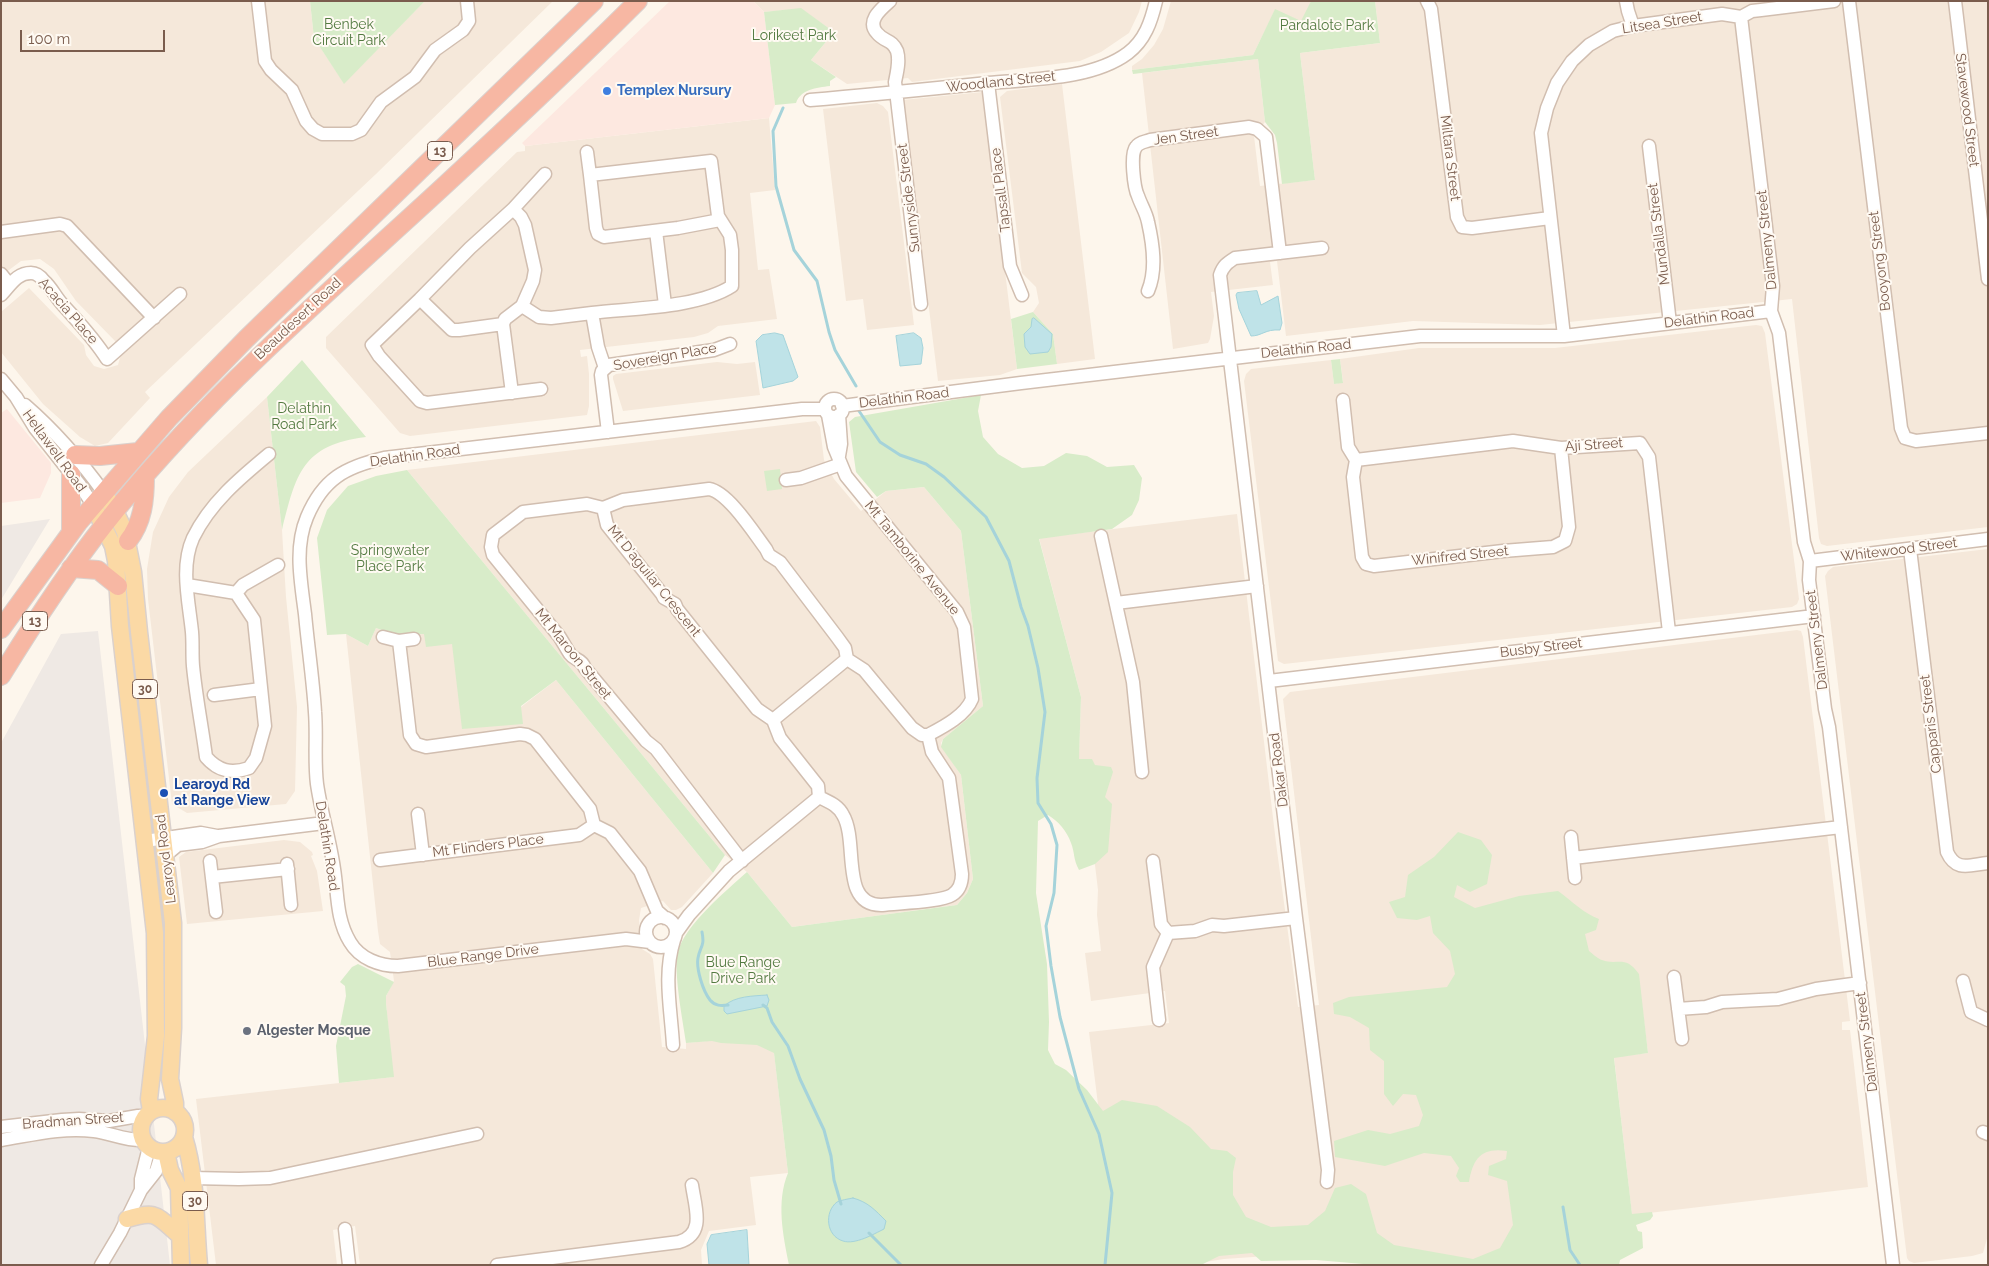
<!DOCTYPE html>
<html>
<head>
<meta charset="utf-8">
<style>
	body { margin:0 }
	#map { position:relative; width:1989px; height:1266px; overflow:hidden; background:#fdf6ec; font-family:Raleway,sans-serif }
	canvas { display:block }
	.frame { position:absolute; inset:0; border:2px solid #7a5c4d; pointer-events:none }
	.scale { position:absolute; left:20px; top:30px; width:145px; height:22px; box-sizing:border-box; border:2px solid #7a5c4d; border-top:0; padding-left:6px; font-size:15px; line-height:18px; white-space:nowrap; color:#7a5c4d; -webkit-text-stroke:4px #fffaf3; paint-order:stroke }
</style>
</head>
<body>
<div id="map">
<canvas width="1989" height="1266"></canvas>
<div class="frame"></div>
<div class="scale">100 m</div>
</div>
<script>
const ctx = document.querySelector('canvas').getContext('2d');
ctx.lineJoin = 'round';
function paint(path, color) {
  ctx.fillStyle = color;
  ctx.fill(path, 'evenodd');
}
function strokePath(path, color, width, dash) {
  ctx.strokeStyle = color;
  ctx.lineWidth = width;
  ctx.lineCap = dash ? 'butt' : 'round';
  ctx.setLineDash(dash || []);
  ctx.stroke(path);
}
function drawText(font, color, halo, rows, align = 'center') {
  ctx.font = font + ' Raleway,sans-serif';
  ctx.lineWidth = 4;
  ctx.setLineDash([]);
  ctx.textBaseline = 'middle';
  ctx.strokeStyle = halo;
  ctx.fillStyle = color;
  for (const [text, x, y, turn = 0] of rows) {
    ctx.save();
    ctx.translate(x, y);
    ctx.rotate((+turn || 0) * Math.PI / 180);
    ctx.textAlign = isNaN(turn) ? turn : align;
    if (halo) ctx.strokeText(text, 0, 0);
    ctx.fillText(text, 0, 0);
    ctx.restore();
  }
}
paint(new Path2D(`
	M1,1H310L314,38L344,83L425,1H553L376,174L145,392L150,398L108,443L95,446L80,437L43,404L1,352V312L29,288L84,345L86,355L94,366L104,369L118,365L121,354L115,341L76,301L54,269L40,259L21,261L1,276Z
	M753,1H1142L1139,12L1129,33L1101,52L1080,61L912,82L908,78L847,84L811,60L834,32L801,9L764,12Z
	M1171,1H1311L1302,22L1275,10L1253,55L1132,70V66L1142,59L1154,45L1163,29Z
	M1375,1H1988V527L1827,546L1821,544L1819,538L1792,299L1540,325L1413,321L1286,336L1277,261L1270,262L1273,285L1211,292L1214,316L1210,339L1208,343L1173,349L1142,73L1258,59L1265,122L1254,136L1260,186L1315,180L1300,53L1380,43Z
	M1062,84L1095,359L1057,364L1053,334L1033,312L1039,303L1036,287L1022,273L1000,97L1007,91Z
	M983,92L1017,369L1000,375L938,381L903,100Z
	M877,103L883,106L888,112L914,325L867,330L863,299L846,301L823,109Z
	M769,118L775,190L750,193L758,270L769,269L777,319L718,326L708,333L694,337L580,350L581,357L587,356L589,374V406L587,415L410,436L400,433L326,348V337L517,152L525,151V146Z
	M1756,325L1762,326L1765,333L1799,599L1797,604L1792,607L1284,664L1278,661L1244,381L1246,374L1251,369L1331,360L1334,384L1343,382L1340,359L1419,348H1555Z
	M717,362L737,364L755,362L760,395L623,411L613,379V376L616,374Z
	M267,397L282,530L286,597L297,707L295,791L286,804L187,813L172,804L148,599L147,569L153,532L169,497L188,472Z
	M816,421L820,427L824,460L834,479L861,511L886,491L924,487L961,531L983,706L943,739L941,743L942,747L961,775L973,879L967,893L957,905L792,927L747,872L725,855L407,470Z
	M1237,514L1276,843L1298,1007L1319,1005L1283,699L1290,692L1797,630L1801,631L1803,637L1850,1021L1842,1022V1030H1850L1868,1187L1632,1215L1614,1057L1648,1053L1638,974L1529,1265L1326,1252L1224,1259L1186,1265H1118L1089,1032L1169,1023L1165,991L1091,1001L1085,953L1101,951L1097,915L1098,890L1095,865L1078,783L1081,697L1039,538Z
	M1988,549V1235L1983,1253L1972,1256L1914,1263L1909,1261L1907,1258L1825,576L1828,571L1833,567Z
	M376,628L395,635L424,634L452,644L521,707L556,680L713,873L682,907L676,910H671L663,901L641,908L639,920L642,949L650,954L653,959L662,1047L686,1049V1043L772,1035L788,1173L750,1177L756,1225L709,1231L701,1250L702,1265H360L355,1226L333,1230L337,1265H216L196,1099L393,1077L386,1003V996L394,981L390,952L380,944L378,931L346,634L368,646Z
	M284,840L300,842L312,852L313,855L311,856L317,871L323,911L187,924L179,857L186,852Z`), '#f5e8da');
paint(new Path2D(`
	M670,1H753L764,12L775,105L769,118L525,146L522,143Z
	M7,409L51,463V473L40,498L1,503V413Z`), '#fde8e0');
paint(new Path2D(`
	M50,519L1,600V526Z
	M98,631L170,1265H1V743L61,634Z`), '#efe9e4');
paint(new Path2D(`
	M310,1H425L344,84L314,38Z
	M1311,1H1375L1380,43L1300,53L1315,180L1282,184L1277,143L1275,135L1265,122L1258,59L1133,74L1132,70L1253,55L1275,9L1301,21Z
	M801,8L834,32L811,60L836,77L830,81V86C816,88 801,89 796,103L775,105L764,12Z
	M1033,312L1053,334L1057,364L1017,369L1011,319Z
	M1340,359L1343,383L1334,384L1331,360Z
	M302,360L366,437C302,445 296,474 282,530L267,397Z
	M981,395L978,411L983,437L998,454L1022,468L1044,466L1066,453L1087,456L1107,467L1134,465L1142,478L1139,500L1132,515L1112,529L1039,539L1081,697L1079,759H1092L1095,765L1111,767L1113,772L1105,797L1112,804L1108,852L1095,864L1079,870C1073,859 1075,853 1071,843C1067,831 1058,821 1048,815L1038,821L1036,893L1047,964L1049,1022L1048,1050L1055,1064L1066,1070L1087,1090L1103,1111L1122,1100L1157,1106L1190,1127L1211,1149L1227,1151L1236,1158L1233,1172V1195L1246,1217L1271,1227L1308,1225L1325,1211L1335,1188L1351,1184L1366,1194L1377,1233L1394,1245L1473,1259L1500,1248L1513,1225L1507,1181L1488,1175L1489,1166L1506,1159L1507,1151C1482,1147 1473,1158 1469,1182H1460L1456,1176L1459,1168L1451,1156L1424,1153L1385,1166L1335,1157L1334,1141L1368,1130L1390,1134L1419,1126L1423,1115L1416,1095L1403,1094L1393,1106L1384,1094V1061L1370,1050L1369,1028L1350,1017L1334,1014L1333,1003L1349,997L1447,987L1455,974L1450,951L1433,933L1430,916L1417,920L1397,918L1389,902L1405,897L1408,875L1434,857L1458,832L1481,840L1492,855L1487,884L1470,892L1457,885L1454,897L1475,908L1519,896L1558,891C1572,901 1583,913 1599,919L1596,930L1585,934L1589,951C1593,954 1598,959 1602,960C1618,966 1625,954 1639,974L1648,1053L1614,1058L1632,1214L1652,1212L1653,1216L1650,1220L1636,1225L1638,1231L1642,1232L1643,1248L1620,1260L1619,1265H1375L1316,1260L1261,1261L1252,1253L1219,1256L1201,1265H789C783,1235 776,1202 788,1173L774,1053L757,1045L721,1043L712,1041L686,1043C683,1021 673,972 678,952C684,926 727,890 747,872L792,927L957,905L967,893L973,879L961,775L941,747L943,739L983,706L961,531L924,487L886,491L877,497L856,472L849,422L855,417Z
	M780,469L782,489L767,491L764,471Z
	M407,470L725,855L713,873L556,680L521,706L523,724L462,729L452,644L426,647L424,634L395,635L376,628L368,646L346,634L327,635L317,538L327,510L348,486L376,476Z
	M358,964L394,982L386,996V1003L394,1077L339,1083L336,1046L346,996L345,986L340,982L352,967Z`), '#d8ecc9');
const water = new Path2D(`
	M1257,291L1261,305L1278,296L1282,323L1280,330C1265,329 1262,336 1251,336L1239,309L1236,295L1237,293Z
	M1034,318L1052,334L1051,347L1048,352L1030,354L1025,347L1024,334L1031,327L1032,319Z
	M775,333L783,335L798,377L793,381L763,388L756,341L762,335Z
	M914,333L921,338L923,348L921,364L900,366L896,336Z
	M767,995L769,1000L767,1006L727,1014L724,1011V1006C735,996 753,996 767,995Z
	M853,1198C868,1202 875,1210 886,1221L884,1229C874,1234 855,1245 843,1241C826,1236 824,1212 837,1202C841,1200 848,1199 853,1198Z
	M747,1230L749,1265H709L707,1244L711,1235Z`);
paint(water, '#bfe3e8');
strokePath(water, '#a5d3da', 1);
strokePath(new Path2D(`
	M783,108L773,131L776,186L794,250L817,281L829,332L835,350L856,386
	M859,411L880,442L900,455L926,464L944,477L986,517L1009,561L1021,607L1028,626L1038,668L1045,712L1037,778L1038,803L1051,824L1057,845L1054,893L1046,926L1051,966L1060,1017L1079,1089L1099,1134L1112,1193L1105,1265
	M702,932C705,947 700,946 698,958C696,969 703,991 710,1000C715,1006 721,1006 728,1005
	M763,1005L767,1008L772,1022L788,1046L800,1079L824,1130L831,1156L834,1180L841,1204
	M1563,1207L1570,1250L1580,1265
	M869,1233L901,1265`), '#a5d3da', 3);
const minor = new Path2D(`
	M258,1L265,61L271,70L292,90L306,121L313,129L322,134H352L361,130L381,102L415,77L435,50L463,30L469,21L467,1
	M890,1C881,9 866,21 877,33C884,42 892,39 897,51C900,61 897,72 895,82L921,304
	M1427,1L1431,9L1457,217L1462,227L1472,228L1550,218
	M1626,1L1628,11L1633,26
	M1849,1L1901,428L1905,438L1916,441L1988,433
	M1955,1L1988,279
	M1741,17L1773,286L1771,311L1779,333L1804,542L1810,561L1809,580L1825,709L1829,727L1893,1265
	M988,83L1010,266L1022,295
	M810,100C870,95 929,89 988,83C1031,79 1092,80 1128,53C1145,40 1151,22 1156,1
	M1649,146L1670,323
	M587,152L590,175
	M656,231L665,305
	M1,232L60,224L67,226L154,318
	M1322,248L1235,258C1227,263 1223,266 1220,275L1296,918L1328,1170L1327,1182
	M1,274L9,284
	M1148,291C1157,270 1153,244 1148,222C1146,212 1141,205 1138,196C1134,188 1130,154 1136,147C1139,142 1145,142 1150,140L1249,127L1257,129L1266,137L1280,253
	M1,295C10,286 16,273 31,273C36,273 41,277 44,281C52,288 56,298 63,305C80,324 93,337 107,359L180,294
	M420,299L470,248L513,209L545,174
	M522,306L539,317L551,318L592,313L598,347L605,368
	M592,313C633,308 698,308 732,286V250L730,235L718,216L711,161L590,175L596,228L598,234L604,237L678,228L720,220
	M503,324L459,330H452L420,299L372,345L379,356L420,401L427,403L541,389
	M1564,336L1541,133L1547,108L1557,83L1572,61L1589,45L1613,31L1633,26L1722,14L1741,17L1752,11L1761,10L1834,1
	M1,379L16,397L35,428L80,485L93,505
	M512,393L503,324L505,319L522,306L533,281L535,270L525,225L521,217L513,209
	M825 408a9 9 0 1 1 18 0a9 9 0 1 1-18 0Z
	M1343,400L1348,447L1356,460
	M25,405C55,431 81,461 104,493
	M842,406L1021,383L1420,336H1564L1771,311
	M828,415L834,447L846,476L957,612L964,627L972,699C965,716 943,727 928,735
	M839,415L841,444L839,456
	M608,432L601,375L602,371L609,365L714,350L730,344
	M1356,460L1513,441L1561,448L1640,443L1649,457L1669,632
	M1356,460L1353,477L1362,557L1366,564L1374,566L1503,551L1553,547L1565,541L1569,527L1561,448
	M786,480L801,478L841,464
	M603,508L587,504L523,512L493,535L491,547L493,555L559,636C563,642 566,648 570,654C575,661 581,658 585,668L646,741L656,749L742,861
	M1101,536L1133,682L1142,772
	M1910,549L1947,852C1956,872 1969,865 1988,863
	M1810,561L1988,539
	M187,585L236,593L254,620L265,726L256,758L249,768C231,774 218,771 206,757C202,727 196,697 193,666C192,655 193,643 192,632C189,602 180,567 193,538C210,503 240,478 269,454
	M236,593L243,585L278,565
	M1116,603L1257,586
	M383,637L399,641L414,639
	M399,641L410,735L416,744L426,747L520,734L527,735L535,739L590,809L594,825L610,833L640,871L657,911L665,918
	M1269,681L1814,616
	M214,695L261,689
	M773,720L757,709L677,609L675,604L664,598L662,594L607,525L603,508L623,500L709,489C728,492 754,533 766,549L769,555L780,562L837,637L845,648L847,659
	M819,797L818,786L780,738L773,720L847,659L864,670L912,728L922,735H928
	M418,814L423,855
	M1571,837L1575,878
	M145,841L201,833L217,836
	M166,855L178,845L202,842L219,836L324,823
	M1573,858L1841,827
	M380,860L579,835L594,825
	M210,861L216,912
	M1153,861L1161,924L1168,933L1195,931L1212,925L1224,926L1296,918
	M287,864L291,905
	M212,877L288,869
	M646 932a15 15 0 1 1 30 0a15 15 0 1 1-30 0Z
	M676,933L689,915L729,871L819,797C829,802 838,805 843,815C859,842 839,906 882,905C898,903 941,902 952,895C960,890 962,883 962,874L949,778L932,752L928,735
	M650,942L626,939L398,966C380,966 360,959 350,942C336,919 338,894 334,869C330,840 321,812 317,784C314,760 317,736 315,712C313,679 308,647 305,614C301,582 294,548 307,517C323,479 345,467 384,458L802,409H825
	M1674,977L1682,1039
	M1963,981L1971,1012L1988,1020
	M1678,1009L1706,1007L1722,1002L1778,999L1816,989L1860,983
	M1159,1020L1153,967L1168,933
	M673,1045C671,1009 663,975 674,940
	M1,1127L62,1120L79,1119L109,1121L138,1116H146
	M1983,1132L1988,1134
	M1,1140C32,1135 62,1127 94,1131C111,1133 126,1141 143,1140
	M192,1178L239,1179L270,1178L477,1134
	M141,1190V1179L149,1147
	M345,1229L349,1265
	M101,1265L120,1233L141,1190L156,1171L162,1152
	M497,1265L679,1242C706,1234 695,1207 692,1185`);
const major = new Path2D(`
	M104,493L115,511L125,532L133,572L139,632L173,923V1028L170,1079L175,1103V1112
	M93,505L113,546L116,561L120,626L155,933L156,1036L149,1099L151,1111
	M141 1130a22 22 0 1 1 44 0a22 22 0 1 1-44 0Z
	M184,1137C197,1179 195,1222 199,1265
	M166,1152L170,1170L179,1188L181,1265
	M127,1219C157,1210 156,1215 179,1235`);
const highway = new Path2D(`
	M75,455L100,456L138,452
	M71,474V532
	M128,541C143,522 145,500 145,476
	M71,568L98,570L118,586
	M1,629L78,523L169,418L246,339L594,1
	M1,676C33,624 66,573 104,525C204,398 327,294 445,185C510,125 575,64 638,1`);
strokePath(minor, '#d1beb0', 15);
strokePath(major, '#dad1cd', 19);
strokePath(highway, '#dad1cd', 20);
strokePath(minor, '#fff', 12);
strokePath(major, '#fbd9a5', 16);
strokePath(highway, '#f7b7a3', 18);
for (const [x, y, r, color] of [
	[607,91,5,"#3f7fe0"],
	[164,793,5,"#1a4fb4"],
	[247,1031,5,"#6b7280"]
]) {
  const dot = new Path2D();
  dot.arc(x, y, r, 0, 2 * Math.PI);
  ctx.fillStyle = color;
  ctx.fill(dot);
  strokePath(dot, '#fffaf3', 2);
}
for (const [x, y, w] of [
	[440,151,25],
	[35,621,25],
	[145,689,25],
	[195,1201,25]
]) {
  const box = new Path2D();
  box.roundRect(x - w / 2, y - 9.5, w, 19, 4);
  ctx.fillStyle = '#fffaf3';
  ctx.fill(box);
  strokePath(box, '#7a5c4d', 1);
}
drawText('bold 12px', '#7a5c4d', null, [
	["13",440,151],
	["13",35,621],
	["30",145,689],
	["30",195,1201]
]);
drawText('14px', '#7a5c4d', '#fffaf3', [
	["Litsea Street",1662,23,-9],
	["Woodland Street",1001,82,-6],
	["Stavewood Street",1967,110,83],
	["Jen Street",1186,136,-8],
	["Miltara Street",1450,158,83],
	["Tapsall Place",1001,190,-97],
	["Sunnyside Street",909,198,-97],
	["Mundalla Street",1659,234,-97],
	["Dalmeny Street",1767,240,-96],
	["Booyong Street",1880,261,-97],
	["Acacia Place",68,311,49],
	["Delathin Road",1709,318,-7],
	["Beaudesert Road",298,319,-43],
	["Delathin Road",1306,349,-6],
	["Sovereign Place",665,357,-10],
	["Delathin Road",904,398,-7],
	["Aji Street",1594,445,-4],
	["Hellawell Road",54,451,54],
	["Delathin Road",415,456,-8],
	["Whitewood Street",1899,550,-7],
	["Winifred Street",1460,556,-6],
	["Mt Tamborine Avenue",912,558,51],
	["Mt D'aguilar Crescent",654,581,51],
	["Dalmeny Street",1817,640,-97],
	["Busby Street",1541,648,-7],
	["Mt Maroon Street",573,654,51],
	["Capparis Street",1931,724,-97],
	["Dakar Road",1279,770,-97],
	["Delathin Road",327,846,81],
	["Mt Flinders Place",488,846,-7],
	["Learoyd Road",166,859,-97],
	["Blue Range Drive",483,956,-7],
	["Dalmeny Street",1867,1042,-97],
	["Bradman Street",73,1121,-4]
]);
drawText('14px', '#537a41', '#fffaf3', [
	["Benbek",349,25],
	["Circuit Park",349,41],
	["Pardalote Park",1327,26],
	["Lorikeet Park",794,36],
	["Delathin",304,409],
	["Road Park",304,425],
	["Springwater",390,551],
	["Place Park",390,567],
	["Blue Range",743,963],
	["Drive Park",743,979]
]);
drawText('bold 14px', '#366cbe', '#fffaf3', [
	["Templex Nursury",617,91]
], 'left');
drawText('bold 14px', '#164399', '#fffaf3', [
	["Learoyd Rd",174,785],
	["at Range View",174,801]
], 'left');
drawText('bold 14px', '#5b616d', '#fffaf3', [
	["Algester Mosque",257,1031]
], 'left');
</script>
</body>
</html>
